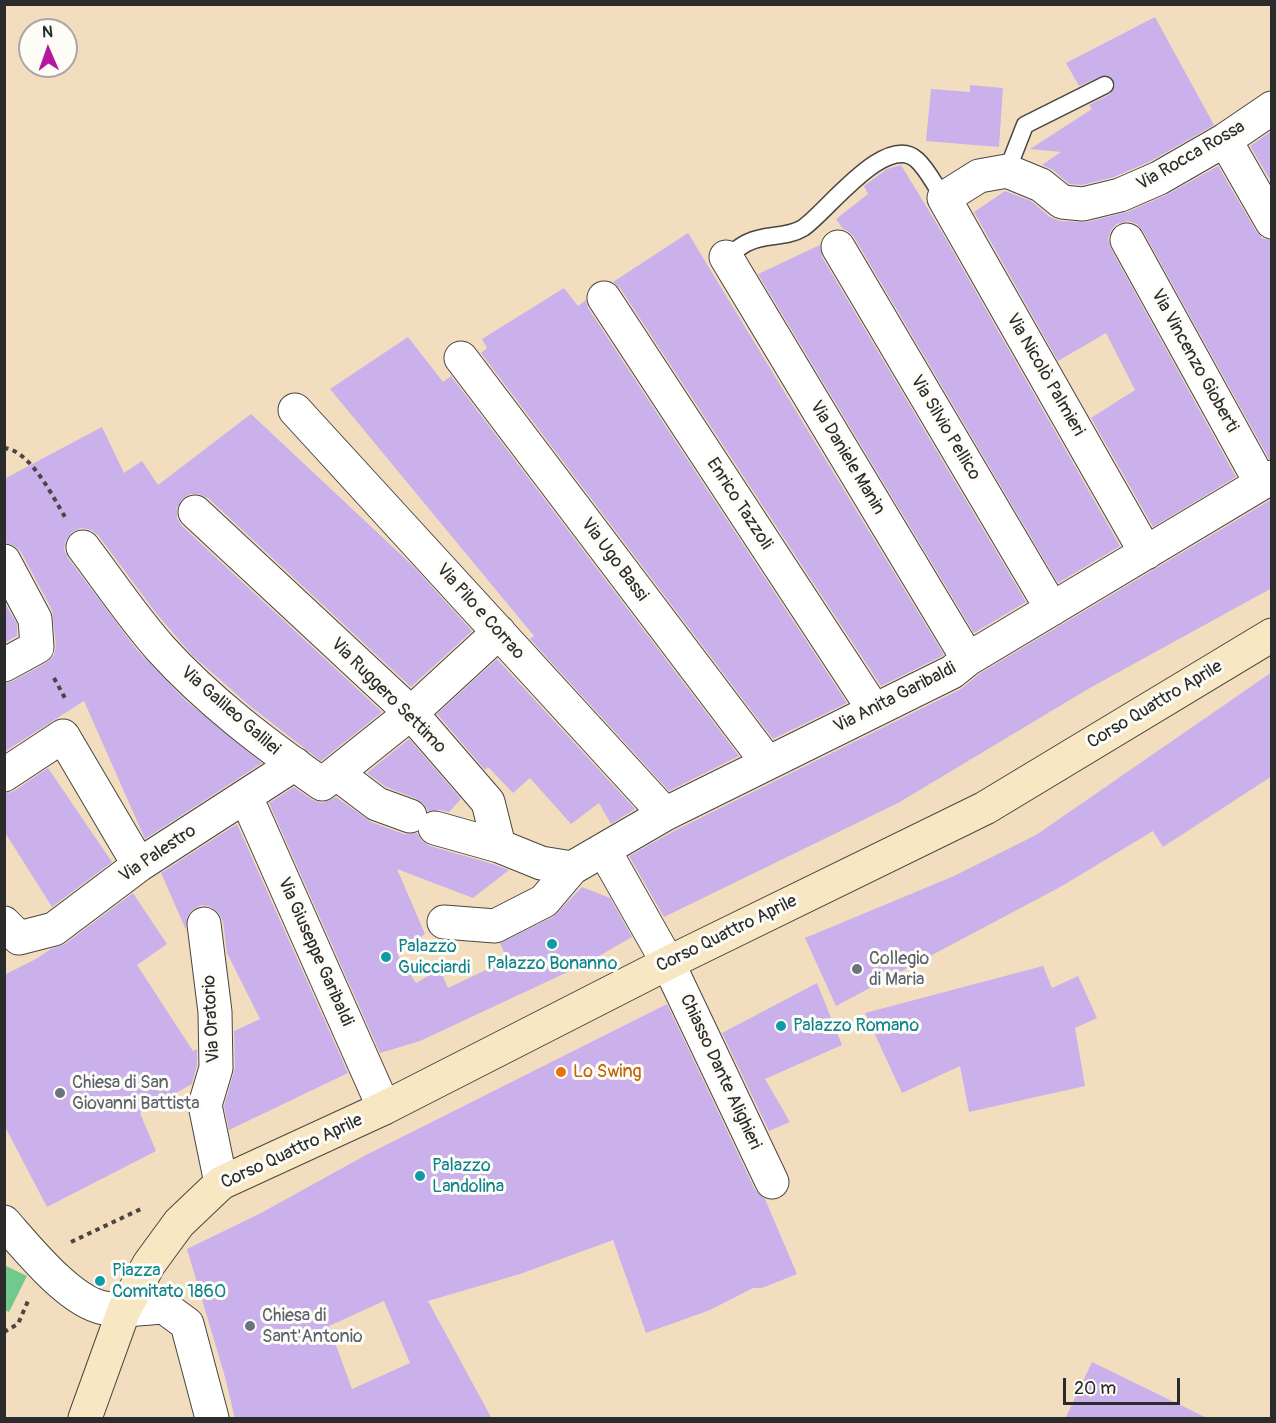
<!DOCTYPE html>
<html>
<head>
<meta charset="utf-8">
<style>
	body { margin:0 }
	#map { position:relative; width:1276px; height:1423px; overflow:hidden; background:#f3ddbf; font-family:Pangolin,sans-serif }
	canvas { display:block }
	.frame { position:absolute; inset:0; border:6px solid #2b2b2b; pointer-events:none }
	.north { position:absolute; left:18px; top:18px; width:60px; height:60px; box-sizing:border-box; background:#fdfcf7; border:2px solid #a9a8a5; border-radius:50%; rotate:358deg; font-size:16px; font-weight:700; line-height:24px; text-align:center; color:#2b2b2b }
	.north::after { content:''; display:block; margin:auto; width:21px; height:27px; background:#b5179e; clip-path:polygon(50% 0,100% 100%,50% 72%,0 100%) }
	.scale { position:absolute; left:1063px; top:1378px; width:117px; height:27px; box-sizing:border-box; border:3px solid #2b2b2b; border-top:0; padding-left:8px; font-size:18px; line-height:21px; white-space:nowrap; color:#2b2b2b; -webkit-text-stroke:4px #fdfcf7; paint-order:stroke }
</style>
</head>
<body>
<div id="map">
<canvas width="1276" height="1423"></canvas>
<div class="frame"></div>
<div class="north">N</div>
<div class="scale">20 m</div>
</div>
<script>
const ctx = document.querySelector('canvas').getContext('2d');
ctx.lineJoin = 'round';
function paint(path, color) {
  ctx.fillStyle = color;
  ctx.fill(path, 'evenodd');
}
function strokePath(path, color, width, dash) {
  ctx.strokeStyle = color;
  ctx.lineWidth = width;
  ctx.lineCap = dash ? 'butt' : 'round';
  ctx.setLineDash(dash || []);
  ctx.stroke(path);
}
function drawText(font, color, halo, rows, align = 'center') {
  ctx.font = font + ' Pangolin,sans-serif';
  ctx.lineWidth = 6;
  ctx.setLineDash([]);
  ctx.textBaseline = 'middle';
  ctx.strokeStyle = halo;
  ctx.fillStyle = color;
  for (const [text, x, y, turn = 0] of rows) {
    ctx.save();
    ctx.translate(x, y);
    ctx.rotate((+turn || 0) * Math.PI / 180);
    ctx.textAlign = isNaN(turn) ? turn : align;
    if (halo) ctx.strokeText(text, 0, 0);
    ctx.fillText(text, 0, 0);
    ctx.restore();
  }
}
paint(new Path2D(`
	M4,1265L27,1276L9,1312L5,1310Z`), '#72c98e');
paint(new Path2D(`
	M1155,17L1214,125L1151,161L1114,177L1082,185L1069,184L1053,170L1042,165L1061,152L1030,149L1092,109L1089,105L1110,94L1115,85L1111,77L1105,75L1079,86L1066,63Z
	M970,85L1003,88L999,147L926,141L931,89L970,92Z
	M1272,131V183L1250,146Z
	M901,165L943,234L1120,546L1058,583L854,237L848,231L843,229L836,219L868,194L864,186L887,169Z
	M1218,166L1256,231L1262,238L1272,241V458L1269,459L1143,231L1137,224L1128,221L1117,224L1111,230L1108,239L1111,249L1236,477L1153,527L1091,418L1135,390L1106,333L1058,361L974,212L1005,191L1031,201L1050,217L1060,221L1087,222L1127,212L1168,194Z
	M688,233L944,655L942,656L881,686L620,288L613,282Z
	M820,245L822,257L1026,602L974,633L758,274Z
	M564,288L578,306L586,300L588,308L847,703L773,739L481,353L487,348L482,339Z
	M408,337L443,382L451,376L739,756L669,791L530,639L534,636L330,389Z
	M251,414L413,566L472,631L411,687L208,498L199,494H190L182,499L177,508V518L182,526L382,712L321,761L250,706L192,655L156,613L98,535L91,530L81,528L72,532L66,540L64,549L68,558L136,649L185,700L262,763L145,839L84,701L4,752V684L13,681L46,663L54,655L56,646L52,610L21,552L13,545L4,542V479L102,427L124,473L142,461L158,485Z
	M1272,499V588L1088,689L898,803L664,917L629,856L674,831L961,689L979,674Z
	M4,602L17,624V636L4,643Z
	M497,659L635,809L611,824L599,803L571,824L530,778L513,793L488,767L485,770L437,714Z
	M1272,672V776L1163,847L1153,831L1062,886L836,1006L805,938L954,876L1036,835Z
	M409,739L461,799L449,812L440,810L428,811L424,804L417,799L386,787L367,773Z
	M48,768L112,862L52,907L4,831V794L14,791Z
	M294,787L311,799L322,803L336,797L371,822L404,834L417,833L422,841L430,846L493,864L509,870L473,898L397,869L425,934L398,955L416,983L440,969L448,988L507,960L500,943L553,917L582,887L610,898L632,937L587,963L420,1041L380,1053L269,803Z
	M237,824L348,1073L229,1130L224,1106L235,1068L234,1031L260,1019L227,953L223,922L219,913L211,907L202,905L193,909L187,917L186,930L161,873Z
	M133,893L167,944L137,965L193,1051L197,1049V1065L192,1084L140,1113L156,1151L47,1207L4,1125V975L36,959L51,949L65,944Z
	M1043,966L1052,988L1078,976L1097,1018L1075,1028L1085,1086L969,1112L960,1066L902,1093L865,1013Z
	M817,983L842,1045L765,1079L790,1122L769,1131L722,1033Z
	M667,1004L755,1190L765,1199L797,1274L762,1288H753L710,1310L646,1333L613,1240L520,1274L428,1301L492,1419H235L225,1377L187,1249L261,1213L366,1155ZM384,1301L410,1363L352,1389L329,1326Z
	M1092,1362L1209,1419H1065Z`), '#cbb1eb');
const lane = new Path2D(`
	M1007,171L1025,125L1105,85
	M726,257C734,252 741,245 749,242C765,234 787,238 803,228C826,213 886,131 917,160C928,170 935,186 944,198`);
const street = new Path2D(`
	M1225,140L1272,222
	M1127,240L1261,483
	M838,247L1052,609
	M726,257L968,659
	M604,298L874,710
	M461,358L767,762
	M295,410L665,814
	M195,512L411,713L488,802L499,846L541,863L572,868
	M83,547C108,580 134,619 161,649C208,701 265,744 322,784L336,773L377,804L410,816
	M1146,553L944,198L979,176L1007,171L1041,185L1062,202L1083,204L1120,195L1159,178L1225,140L1272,108
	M4,561L35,619L37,647L4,665
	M336,773L411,713L499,632
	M4,775L63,736L139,865
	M246,797L384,1108
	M435,828L499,846
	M604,850L668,963L772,1182
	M444,922L495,926L544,901L572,868L665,814L952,672L968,659L1272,477
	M4,923L19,938L54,929L139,865L295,764
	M204,924L215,1012L216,1068L205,1105L221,1183
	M4,1222C27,1248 70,1302 104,1308C124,1312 144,1308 164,1307L187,1324L212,1418`);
const secondary = new Path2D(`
	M85,1418L124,1310L149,1264L179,1223L221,1183L384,1108L668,963L985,808L1272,635`);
strokePath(lane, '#494641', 19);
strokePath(street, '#494641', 35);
strokePath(secondary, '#494641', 35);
strokePath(new Path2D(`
	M4,448C30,450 53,497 65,517
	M54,678L66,700
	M71,1242L143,1208
	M4,1332L18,1324L28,1301`), '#494641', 4, [4.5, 4.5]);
strokePath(lane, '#fff', 16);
strokePath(street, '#fff', 33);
strokePath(secondary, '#f7e8c3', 33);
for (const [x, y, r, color] of [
	[552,944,6,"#0f9aa8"],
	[386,957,6,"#0f9aa8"],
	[857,969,6,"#6b7280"],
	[781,1026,6,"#0f9aa8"],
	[561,1072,6,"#e8710a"],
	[60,1093,6,"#6b7280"],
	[420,1176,6,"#0f9aa8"],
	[100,1281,6,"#0f9aa8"],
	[250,1326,6,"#6b7280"]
]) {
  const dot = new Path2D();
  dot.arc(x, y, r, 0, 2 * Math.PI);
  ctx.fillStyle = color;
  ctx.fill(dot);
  strokePath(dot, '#fdfcf7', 2);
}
drawText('18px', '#2b2b2b', '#fdfcf7', [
	["Via Rocca Rossa",1191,156,-30],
	["Via Vincenzo Gioberti",1194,361,61],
	["Via Nicolò Palmieri",1045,375,60],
	["Via Silvio Pellico",945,428,59],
	["Via Daniele Manin",847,458,59],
	["Enrico Tazzoli",739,504,57],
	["Via Ugo Bassi",614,560,53],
	["Via Pilo e Corrao",480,612,48],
	["Via Ruggero Settimo",388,696,45],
	["Via Anita Garibaldi",895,698,-27],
	["Corso Quattro Aprile",1155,705,-31],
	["Via Galileo Galilei",230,711,41],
	["Via Palestro",158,854,-34],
	["Corso Quattro Aprile",727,934,-26],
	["Via Giuseppe Garibaldi",315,952,66],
	["Via Oratorio",212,1019,-93],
	["Chiasso Dante Alighieri",720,1072,65],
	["Corso Quattro Aprile",292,1152,-25]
]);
drawText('18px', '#0d838f', '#fdfcf7', [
	["Palazzo",398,947],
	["Guicciardi",398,968],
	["Palazzo Bonanno",552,964,"center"],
	["Palazzo Romano",793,1026],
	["Palazzo",432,1166],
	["Landolina",432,1187],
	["Piazza",112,1271],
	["Comitato 1860",112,1292]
], 'left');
drawText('18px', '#5b616d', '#fdfcf7', [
	["Collegio",869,959],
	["di Maria",869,980],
	["Chiesa di San",72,1083],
	["Giovanni Battista",72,1104],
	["Chiesa di",262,1316],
	["Sant'Antonio",262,1337]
], 'left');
drawText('18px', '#c56008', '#fdfcf7', [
	["Lo Swing",573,1072]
], 'left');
</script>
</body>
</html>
